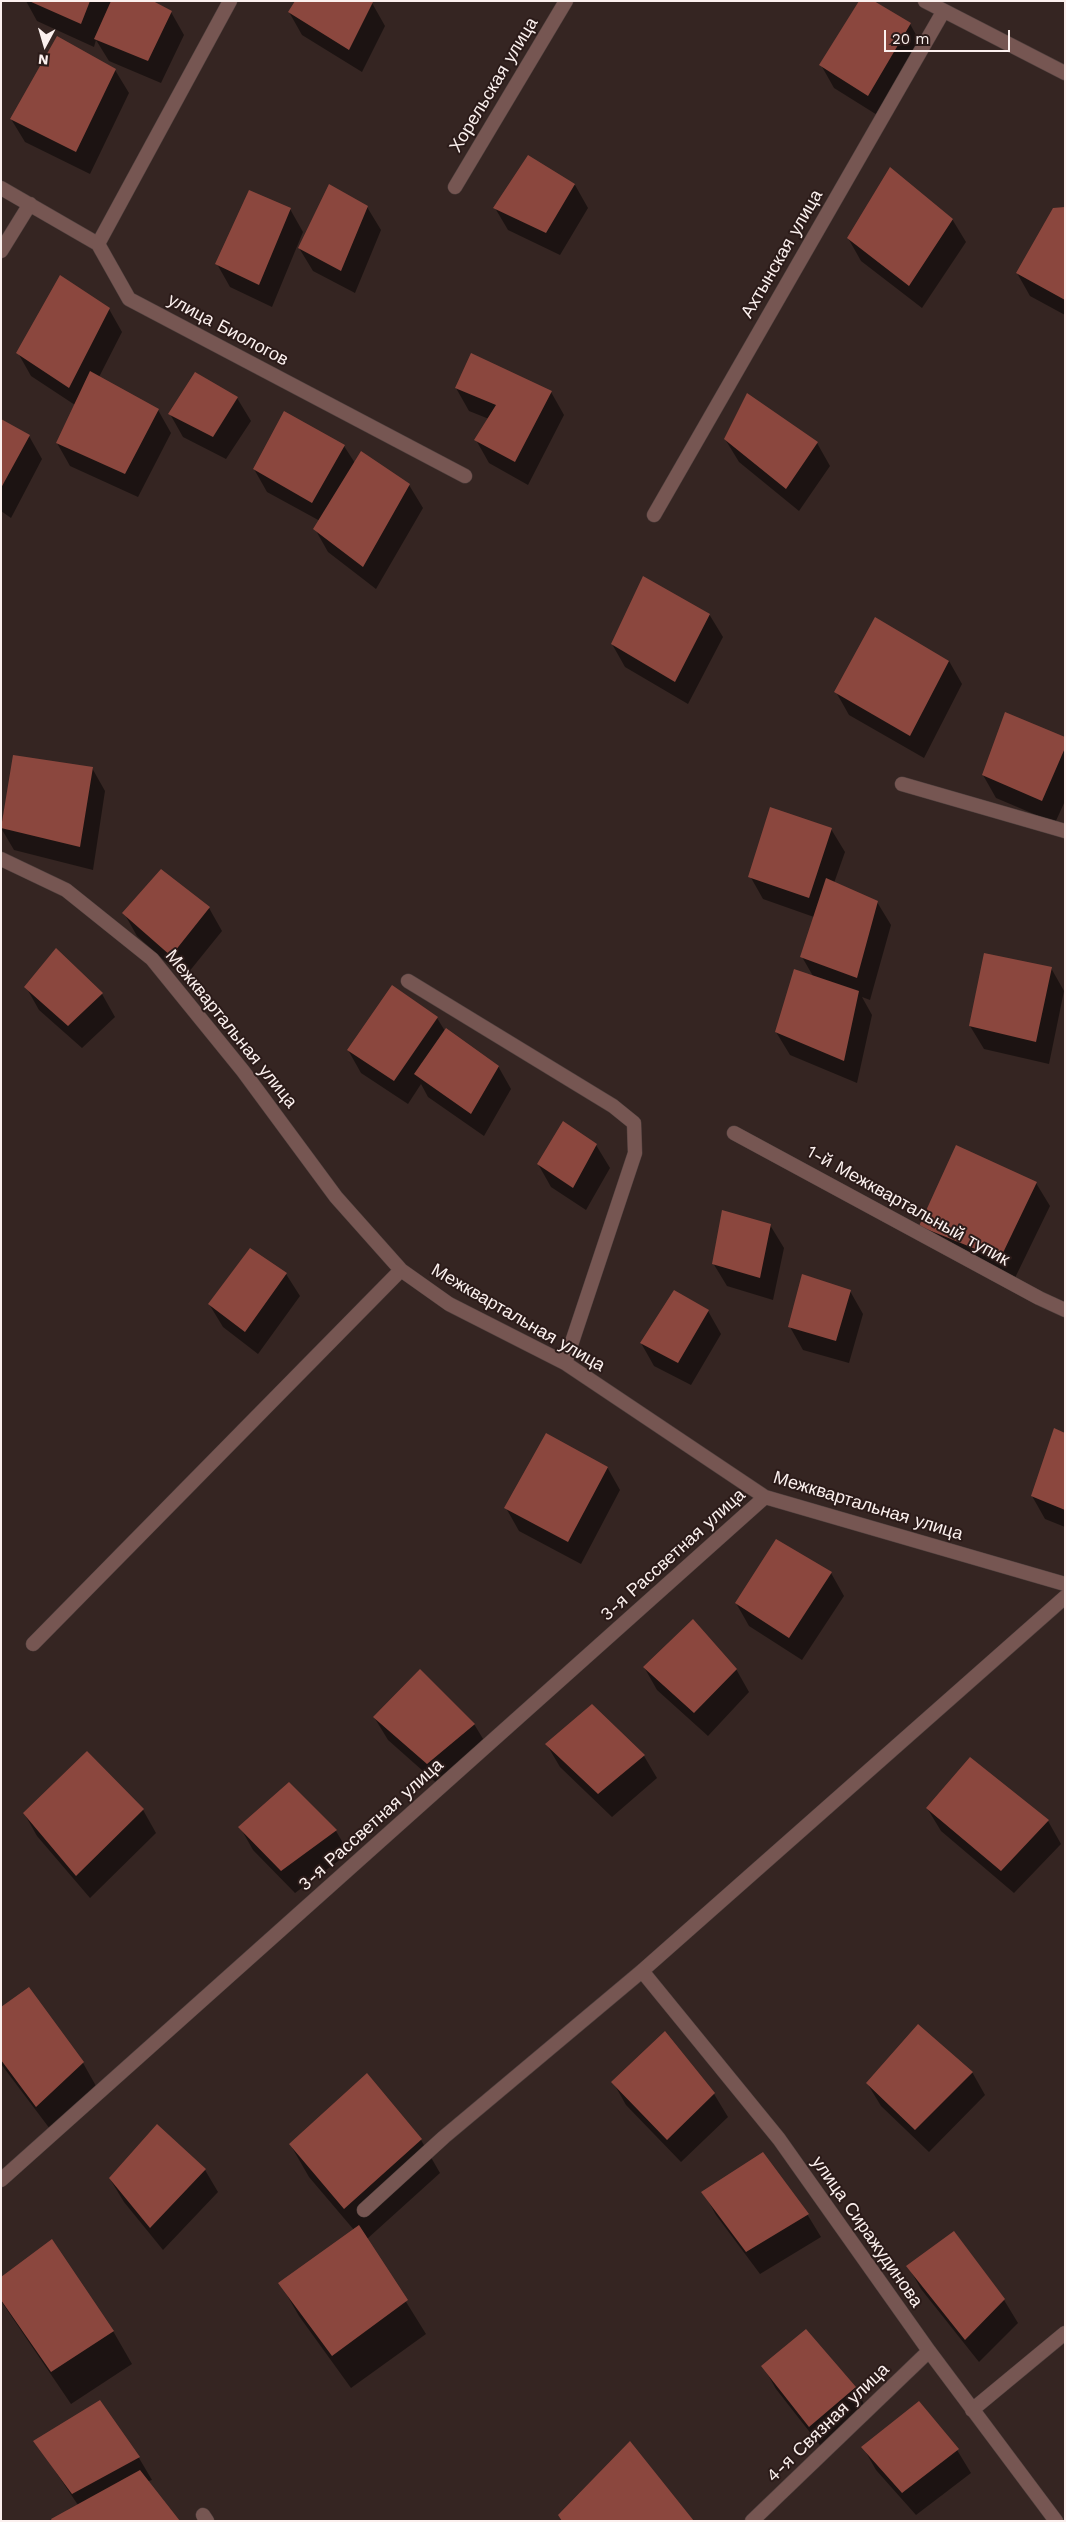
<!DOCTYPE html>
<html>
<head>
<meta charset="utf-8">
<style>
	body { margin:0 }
	#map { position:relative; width:1066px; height:2522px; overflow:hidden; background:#352522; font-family:"Work Sans",sans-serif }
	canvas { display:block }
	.frame { position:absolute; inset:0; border:2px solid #fbf0ee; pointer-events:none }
	.north { position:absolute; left:20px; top:20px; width:50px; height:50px; -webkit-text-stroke:4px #2b1b19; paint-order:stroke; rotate:186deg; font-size:14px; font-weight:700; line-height:20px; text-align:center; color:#fbf0ee }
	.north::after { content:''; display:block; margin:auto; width:18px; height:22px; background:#fbf0ee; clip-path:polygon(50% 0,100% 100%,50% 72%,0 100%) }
	.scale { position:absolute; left:884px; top:30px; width:126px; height:22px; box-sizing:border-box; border:2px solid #fbf0ee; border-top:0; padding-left:6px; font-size:15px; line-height:18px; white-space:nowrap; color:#fbf0ee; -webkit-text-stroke:4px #2b1b19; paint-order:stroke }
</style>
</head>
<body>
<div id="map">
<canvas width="1066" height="2522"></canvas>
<div class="frame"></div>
<div class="north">N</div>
<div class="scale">20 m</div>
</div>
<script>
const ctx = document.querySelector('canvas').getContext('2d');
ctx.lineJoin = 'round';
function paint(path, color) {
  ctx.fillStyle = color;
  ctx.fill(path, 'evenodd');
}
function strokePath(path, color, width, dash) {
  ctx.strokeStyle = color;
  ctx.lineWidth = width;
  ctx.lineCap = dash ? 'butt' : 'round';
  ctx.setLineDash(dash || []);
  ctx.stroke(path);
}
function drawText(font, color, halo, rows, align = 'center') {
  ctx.font = font + ' "Work Sans",sans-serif';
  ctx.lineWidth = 4;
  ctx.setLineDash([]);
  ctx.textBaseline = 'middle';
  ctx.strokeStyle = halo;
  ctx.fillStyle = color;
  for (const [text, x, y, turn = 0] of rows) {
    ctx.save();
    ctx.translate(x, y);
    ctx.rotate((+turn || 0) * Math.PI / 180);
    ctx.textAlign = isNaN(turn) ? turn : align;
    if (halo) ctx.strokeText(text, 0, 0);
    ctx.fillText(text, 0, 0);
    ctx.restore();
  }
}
paint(new Path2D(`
	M26,1H150L171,12L184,35L161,83L109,61L96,40L94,47L37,21Z
	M372,3L385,26L362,72L302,35L289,12Z
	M910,24L923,47L882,118L834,88L821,65Z
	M115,70L129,93L90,174L25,142L11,119Z
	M575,185L588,208L560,255L508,230L495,208Z
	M367,207L381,230L355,293L313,271L299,248Z
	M1065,208V315L1030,296L1017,273Z
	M290,209L303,232L272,307L230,287L217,264Z
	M952,219L966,242L922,308L861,261L848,238Z
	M109,309L122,332L99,377L158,410L171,433L138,497L70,466L57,443L75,405L31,376L18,353Z
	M196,373L237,398L251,421L226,459L183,437L170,414Z
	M456,388L551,392L564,415L528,485L489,463L476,440L489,419L469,411Z
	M1,420L29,436L42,459L11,518L1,511Z
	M725,439L817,443L830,466L799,511L739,462Z
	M344,446L355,463L409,485L423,508L376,589L328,552L315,529L320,521L267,492L254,469Z
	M709,614L723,637L688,704L625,667L612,644Z
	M949,661L962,684L924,758L849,715L836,692Z
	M1065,738V801L1055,823L996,798L983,775Z
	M14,757L92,768L105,791L93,870L14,850L1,828Z
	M831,829L845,852L834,883L877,902L891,925L870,1000L862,997L872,1015L857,1083L790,1055L776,1032L813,976L802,957L814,917L763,899L750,876Z
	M209,908L222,931L184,978L137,936L124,913Z
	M1051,968L1064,991L1049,1064L984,1049L970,1026Z
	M26,987L102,994L115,1017L82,1048L39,1010Z
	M437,1018L445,1031L498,1066L511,1089L484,1136L428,1097L421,1084L408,1104L361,1073L348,1050Z
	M563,1123L596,1145L610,1168L586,1210L551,1187L538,1164Z
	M1036,1183L1050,1206L1013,1282L934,1249L920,1226Z
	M770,1225L784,1248L773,1300L727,1286L713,1263Z
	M286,1274L300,1296L258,1354L223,1327L209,1304Z
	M850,1291L863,1314L849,1363L803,1350L790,1327Z
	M708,1311L721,1334L691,1385L654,1366L641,1343Z
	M1065,1434V1527L1045,1519L1032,1496Z
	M607,1467L620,1490L581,1564L519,1531L506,1508Z
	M831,1573L844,1596L802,1660L749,1626L736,1603Z
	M644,1667L736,1669L749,1692L708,1736L657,1690Z
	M592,1706L644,1756L657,1778L612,1817L560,1767L547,1745Z
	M374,1717L474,1724L488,1747L441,1787L388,1740Z
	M87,1752L143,1810L156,1833L90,1898L37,1836L24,1813Z
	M927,1808L1048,1821L1061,1844L1014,1893L941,1831Z
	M240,1827L336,1831L349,1853L295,1893L253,1850Z
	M1,2009L83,2063L96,2086L50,2129L1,2064Z
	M665,2033L714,2094L728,2117L681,2162L626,2105L613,2082Z
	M972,2072L985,2095L929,2152L881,2106L867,2083Z
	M366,2075L421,2140L440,2173L367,2239L426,2334L351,2388L299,2316L280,2283L354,2230L309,2177L290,2144Z
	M205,2170L218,2192L163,2250L124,2202L110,2179Z
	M703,2192L807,2214L821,2237L760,2274L716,2215Z
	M954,2233L1004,2300L1018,2323L979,2362L921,2289L908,2266Z
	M1,2279L113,2331L132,2364L71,2404L1,2301Z
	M763,2366L855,2388L868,2411L823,2449L776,2389Z
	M100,2402L139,2458L152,2480L78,2505L35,2441Z
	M863,2447L957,2450L971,2473L916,2515L876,2470Z`), '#0007');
paint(new Path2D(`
	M29,1H90L81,24Z
	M111,1H153L172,11L148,61L94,39Z
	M295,1H371L373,2L349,50L288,12Z
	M859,1H874L911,23L868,96L819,65Z
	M57,36L116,69L76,152L10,119Z
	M528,155L575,184L546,233L493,208Z
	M890,167L953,219L909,286L847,238Z
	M329,184L368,206L341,271L298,248Z
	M249,190L291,208L259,285L215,264Z
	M1065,207V300L1016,273L1053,208Z
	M60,275L110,308L69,388L16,353Z
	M471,353L552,391L515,462L474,440L496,405L455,388Z
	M90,371L159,409L125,474L56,443Z
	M195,372L238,397L213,437L168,414Z
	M747,393L818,442L786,489L724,439Z
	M284,411L345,445L312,503L253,469Z
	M1,419L30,435L1,488Z
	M361,451L410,484L363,567L313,529Z
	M643,576L710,614L675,682L611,644Z
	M875,617L949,661L910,736L834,692Z
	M1005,712L1065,737V748L1042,801L982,775Z
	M13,755L93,767L80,847L1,828Z
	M770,807L832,828L809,898L748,877Z
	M161,869L210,907L171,956L122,913Z
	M826,878L878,901L857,978L800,957Z
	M56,948L103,993L68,1026L24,987Z
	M984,953L1052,967L1036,1042L969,1026Z
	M794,969L859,991L844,1061L775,1032Z
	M392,985L438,1017L394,1081L347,1050Z
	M446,1028L499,1066L471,1114L414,1074Z
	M563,1121L597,1144L573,1188L537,1164Z
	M956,1145L1037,1182L1000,1259L919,1226Z
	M722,1210L771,1224L760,1278L712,1264Z
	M250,1248L287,1273L245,1332L208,1304Z
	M802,1274L851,1290L836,1341L788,1327Z
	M674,1290L709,1310L678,1363L640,1343Z
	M1054,1428L1065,1433V1510L1031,1496Z
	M546,1433L608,1467L568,1542L504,1508Z
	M776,1539L832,1572L789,1638L735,1603Z
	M693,1619L737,1669L694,1713L643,1667Z
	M420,1669L475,1724L427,1764L373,1717Z
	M592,1704L645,1755L598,1794L545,1744Z
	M87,1751L144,1809L76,1876L23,1813Z
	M970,1757L1049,1820L1001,1871L926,1808Z
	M289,1782L337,1830L281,1871L238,1827Z
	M29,1987L84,2062L36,2107L1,2060V2007Z
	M918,2024L973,2072L915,2130L866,2083Z
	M665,2031L715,2093L667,2140L611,2082Z
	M367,2073L422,2139L344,2209L289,2144Z
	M157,2124L206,2169L150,2228L109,2178Z
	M763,2152L809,2214L746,2252L701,2192Z
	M359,2225L408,2300L332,2356L278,2283Z
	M954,2231L1005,2299L965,2340L906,2266Z
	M52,2239L114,2331L51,2372L1,2300V2277Z
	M806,2329L856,2387L809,2427L761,2366Z
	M100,2400L140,2457L72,2494L33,2441Z
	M919,2401L959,2449L902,2493L861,2447Z
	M630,2441L694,2521H562L558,2515Z
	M140,2470L180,2521H52L51,2519Z`), '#8b473e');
const minor = new Path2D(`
	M925,1L1065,73
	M455,187L566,1
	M1,188L98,244L129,299L465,476
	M98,244L230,1
	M1,251L30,204
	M654,515L943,12
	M902,784L1065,831
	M1,859L66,890L152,959L243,1071L336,1197L401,1270L449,1304L565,1363L765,1497L1065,1584
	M408,981L613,1106L634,1123L635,1153L565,1363
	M734,1133L1039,1298L1065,1310
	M33,1644L401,1270
	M642,1971L779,2139L929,2351L1056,2521
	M1,2180L765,1497
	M364,2210L444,2137L642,1971L1065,1597
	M972,2410L1065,2333
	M203,2515L207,2521
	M752,2521L929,2351`);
strokePath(minor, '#51413f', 15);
strokePath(minor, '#765652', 14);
drawText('18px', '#fbf0ee', '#2b1b19', [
	["Хорельская улица",494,85,-59],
	["Ахтынская улица",782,254,-60],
	["улица Биологов",228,330,28],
	["Межквартальная улица",231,1029,51],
	["1-й Межквартальный тупик",908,1206,29],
	["Межквартальная улица",518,1318,30],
	["Межквартальная улица",868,1506,17],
	["3-я Рассветная улица",673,1555,-42],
	["3-я Рассветная улица",371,1825,-42],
	["улица Сиражудинова",867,2232,55],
	["4-я Связная улица",828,2423,-44]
]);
</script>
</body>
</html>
